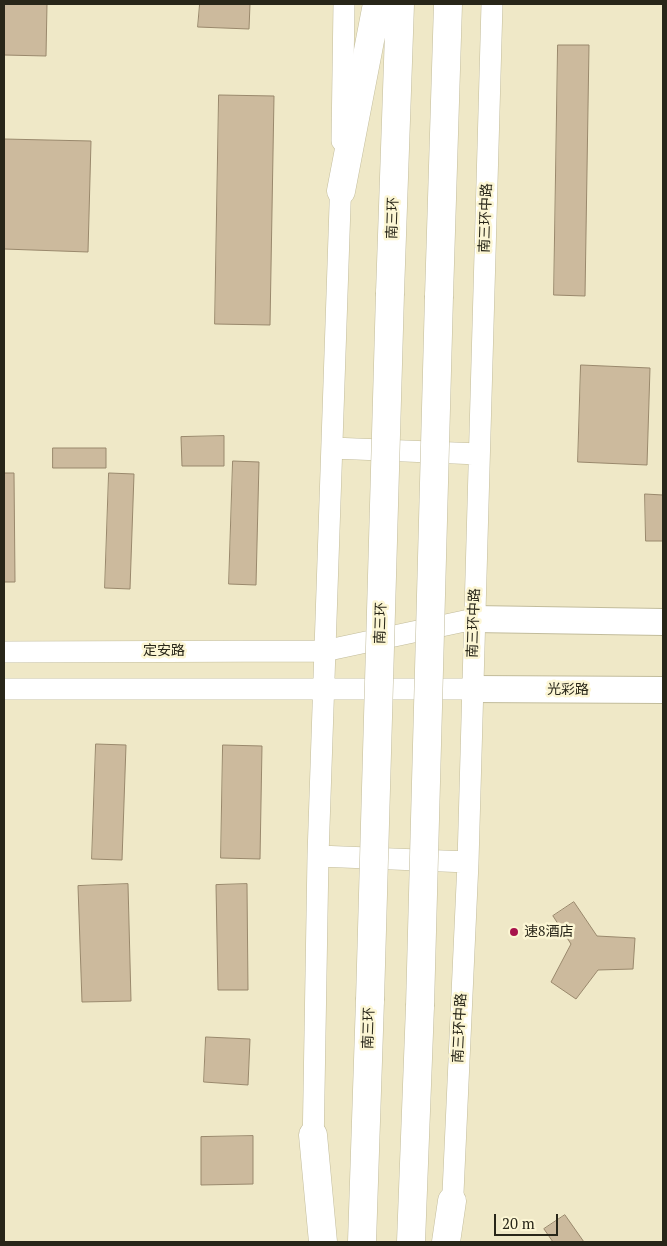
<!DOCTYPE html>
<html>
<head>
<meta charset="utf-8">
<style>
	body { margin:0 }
	#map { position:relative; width:667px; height:1246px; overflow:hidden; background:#efe8c7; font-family:"PT Serif",serif }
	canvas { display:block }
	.frame { position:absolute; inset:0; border:5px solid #282619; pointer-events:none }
	.scale { position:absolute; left:494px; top:1214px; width:64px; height:22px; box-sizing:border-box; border:2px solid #282619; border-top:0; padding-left:6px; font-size:15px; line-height:18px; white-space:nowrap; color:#282619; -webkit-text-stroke:4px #fcf6d4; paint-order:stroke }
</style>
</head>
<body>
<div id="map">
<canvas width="667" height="1246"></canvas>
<div class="frame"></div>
<div class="scale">20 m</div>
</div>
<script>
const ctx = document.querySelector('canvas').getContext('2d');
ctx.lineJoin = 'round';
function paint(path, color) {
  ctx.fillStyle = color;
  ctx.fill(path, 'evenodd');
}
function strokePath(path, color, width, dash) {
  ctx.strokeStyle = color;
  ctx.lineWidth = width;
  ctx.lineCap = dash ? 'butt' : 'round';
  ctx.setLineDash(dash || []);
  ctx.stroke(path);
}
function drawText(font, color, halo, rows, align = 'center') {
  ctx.font = font + ' "PT Serif","Noto Sans SC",serif';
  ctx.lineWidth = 5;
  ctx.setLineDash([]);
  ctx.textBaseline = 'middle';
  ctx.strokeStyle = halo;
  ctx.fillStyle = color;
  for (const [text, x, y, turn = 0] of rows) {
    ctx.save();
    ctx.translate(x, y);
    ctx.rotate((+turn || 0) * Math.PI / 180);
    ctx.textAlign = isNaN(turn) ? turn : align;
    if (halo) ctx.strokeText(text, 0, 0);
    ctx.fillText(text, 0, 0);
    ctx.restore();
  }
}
const building = new Path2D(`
	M4,4H47L46,56L4,55Z
	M200,4H250L249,29L198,27Z
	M558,45H589L585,296L554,295Z
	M219,95L274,96L270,325L215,324Z
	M4,139L91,141L88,252L4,249Z
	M581,365L650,368L647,465L578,462Z
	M224,436V466H182L181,437Z
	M53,448H106V468H53Z
	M233,461L259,462L256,585L229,584Z
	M4,473H14L15,582H4Z
	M109,473L134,474L130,589L105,588Z
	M645,494L663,495V541H646Z
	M96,744L126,745L122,860L92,859Z
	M223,745L262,746L260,859L221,858Z
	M128,884L131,1001L82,1002L78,886Z
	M247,884L248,990H218L216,885Z
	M574,902L597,936L635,938L633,969L598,970L576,999L551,982L571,944L553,916Z
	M206,1037L250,1039L248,1085L204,1082Z
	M253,1136V1184L201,1185V1137Z
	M565,1215L584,1242H553L544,1229Z`);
paint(building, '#ccba9d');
strokePath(building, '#99886c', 1);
const minor = new Path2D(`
	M342,141L344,4
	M332,448L479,454
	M4,652L324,651L474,619
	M4,689H472
	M318,856L468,862
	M313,1151L318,856L341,176
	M452,1215L468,862L492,4`);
const major = new Path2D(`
	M474,619L663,622
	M472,689L663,690`);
const highway = new Path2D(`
	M341,191L377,4
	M390,293L400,4
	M439,296L448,4
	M313,1135L323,1242
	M362,1242L370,1000
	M411,1242L420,1006
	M446,1242L452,1201`);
strokePath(minor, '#c2bc9b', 22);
strokePath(major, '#c2bc9b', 28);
strokePath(highway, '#c2bc9b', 29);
strokePath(minor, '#fff', 21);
strokePath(major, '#fff', 26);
strokePath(highway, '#fff', 28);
const highwayBridge = new Path2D(`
	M370,1000L390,293
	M420,1006L439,296`);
strokePath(highwayBridge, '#c2bc9b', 29, []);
strokePath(highwayBridge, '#fff', 28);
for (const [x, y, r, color] of [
	[514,932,5,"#a7134b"]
]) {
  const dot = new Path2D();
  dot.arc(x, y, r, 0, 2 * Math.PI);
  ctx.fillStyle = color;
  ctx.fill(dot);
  strokePath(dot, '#fcf6d4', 2);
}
drawText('14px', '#282619', '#fcf6d4', [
	["南三环",393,218,-88],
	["南三环中路",486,218,-88],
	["南三环",381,623,-88],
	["南三环中路",474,623,-88],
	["定安路",164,651],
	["光彩路",568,690],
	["南三环",369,1028,-88],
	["南三环中路",460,1028,-87]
]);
drawText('14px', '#282619', '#fcf6d4', [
	["速8酒店",524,932]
], 'left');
</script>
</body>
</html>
